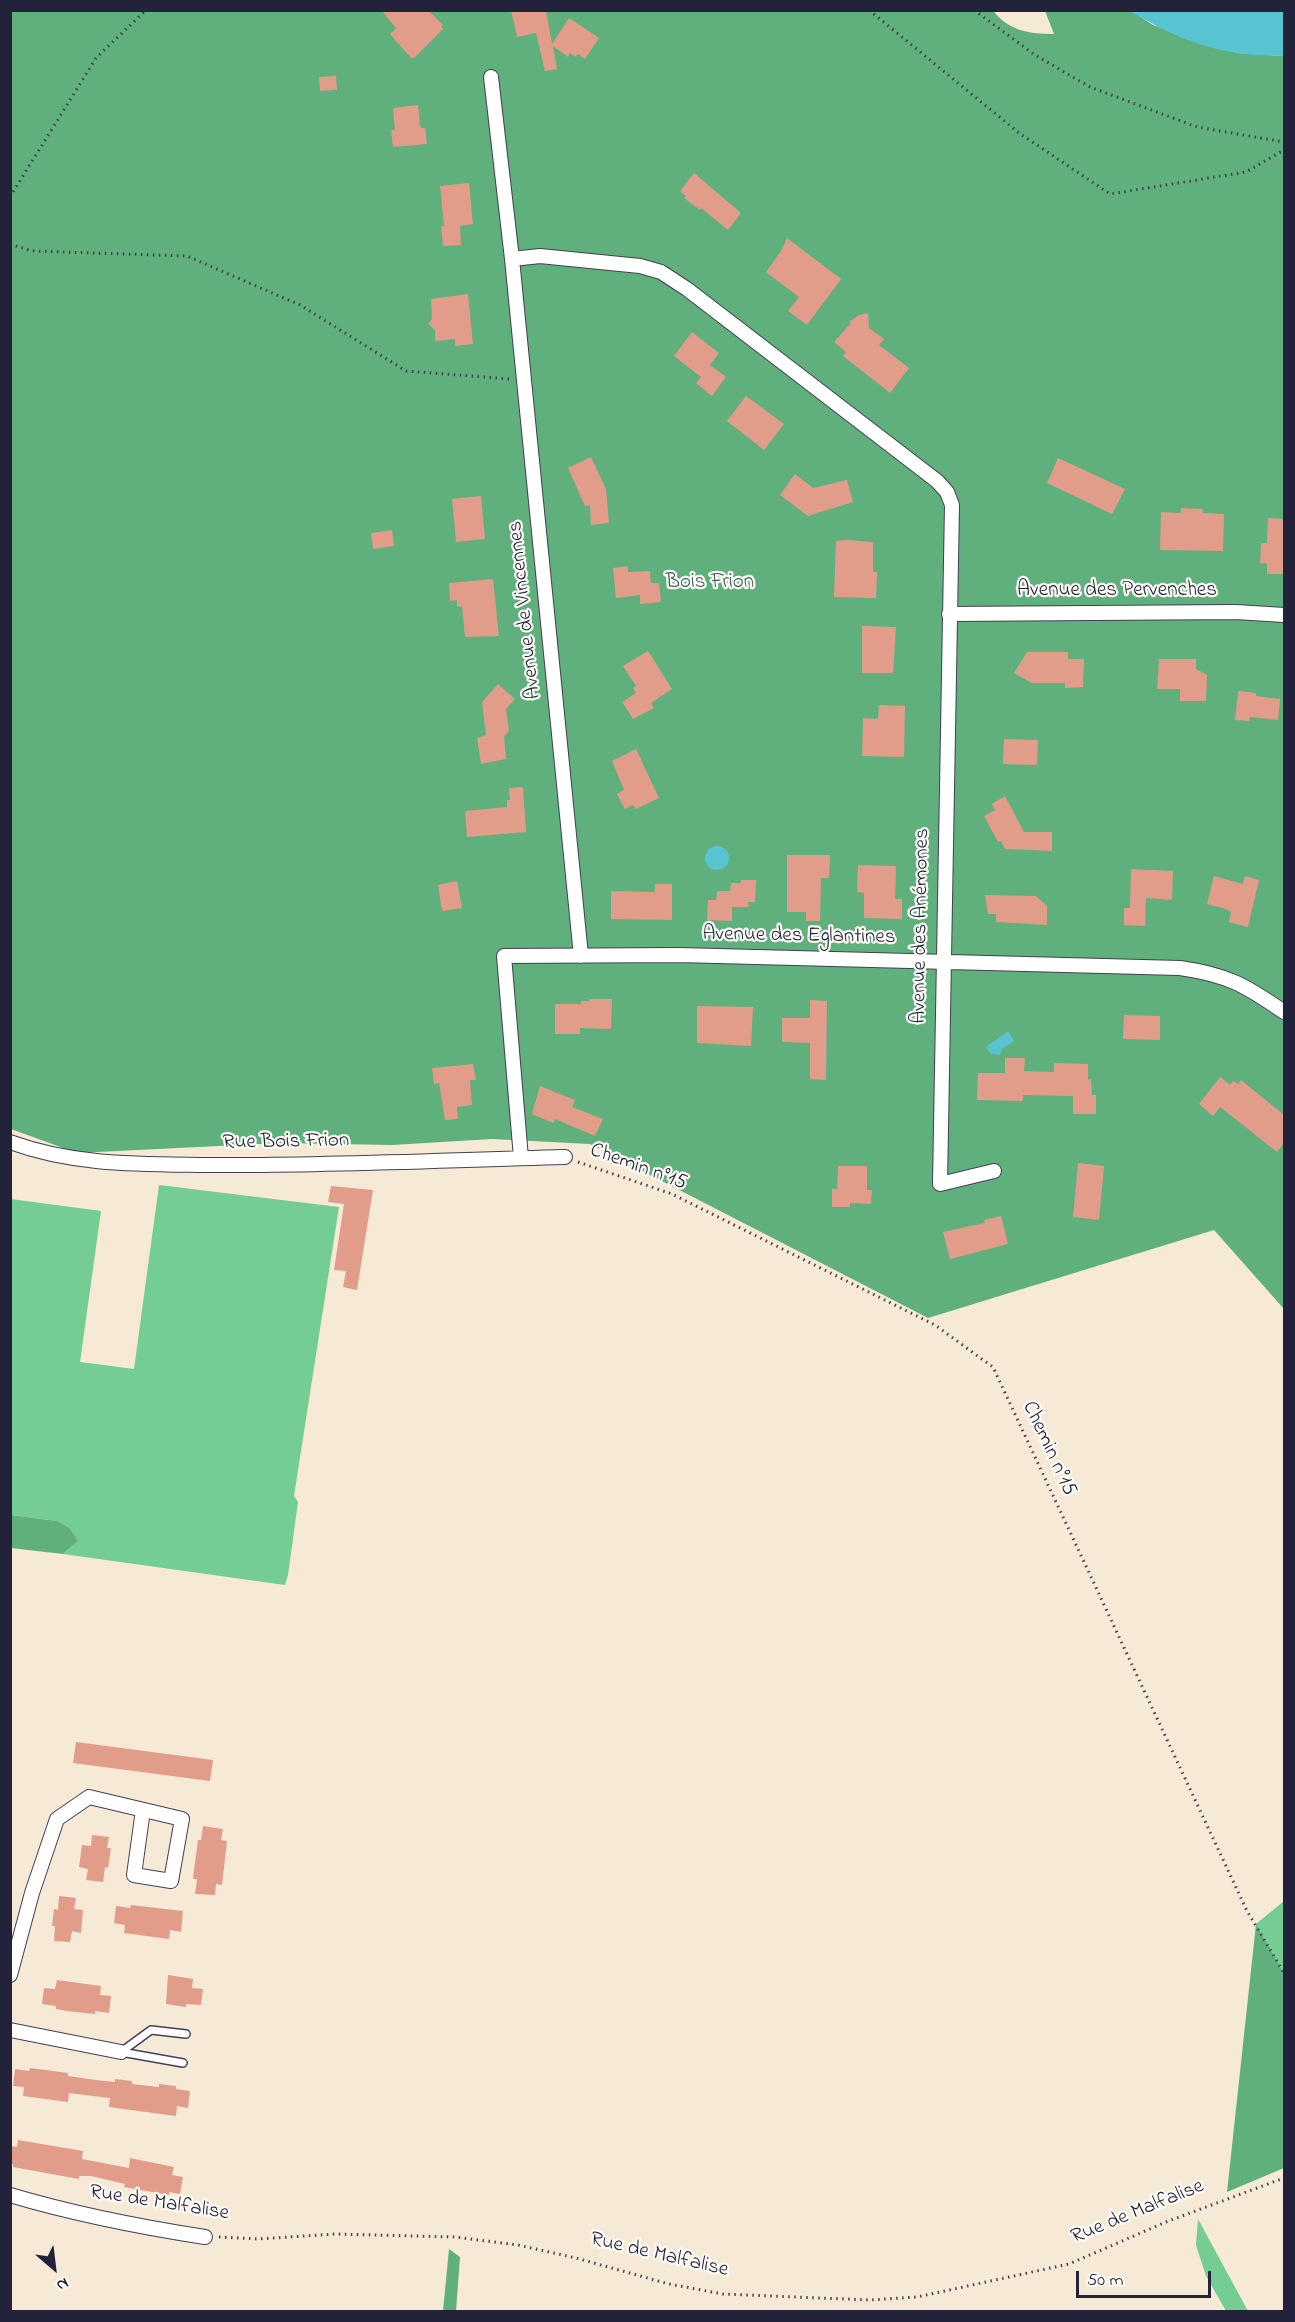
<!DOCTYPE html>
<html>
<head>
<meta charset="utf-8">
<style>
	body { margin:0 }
	#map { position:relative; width:1295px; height:2322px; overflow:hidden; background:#f6ead6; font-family:"Indie Flower",sans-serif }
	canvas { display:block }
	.frame { position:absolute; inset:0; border:12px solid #22223b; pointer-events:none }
	.north { position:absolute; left:24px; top:2238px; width:60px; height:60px; -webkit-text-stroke:4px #fdfcf7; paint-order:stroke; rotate:152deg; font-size:16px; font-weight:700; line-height:24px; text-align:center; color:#22223b }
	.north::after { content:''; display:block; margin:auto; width:21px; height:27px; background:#22223b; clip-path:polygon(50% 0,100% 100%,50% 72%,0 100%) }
	.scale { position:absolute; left:1076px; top:2271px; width:135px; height:27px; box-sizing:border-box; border:3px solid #22223b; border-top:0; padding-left:8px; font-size:18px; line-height:21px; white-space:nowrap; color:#22223b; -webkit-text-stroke:4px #fdfcf7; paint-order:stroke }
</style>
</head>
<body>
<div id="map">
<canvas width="1295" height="2322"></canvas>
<div class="frame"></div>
<div class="north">N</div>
<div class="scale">50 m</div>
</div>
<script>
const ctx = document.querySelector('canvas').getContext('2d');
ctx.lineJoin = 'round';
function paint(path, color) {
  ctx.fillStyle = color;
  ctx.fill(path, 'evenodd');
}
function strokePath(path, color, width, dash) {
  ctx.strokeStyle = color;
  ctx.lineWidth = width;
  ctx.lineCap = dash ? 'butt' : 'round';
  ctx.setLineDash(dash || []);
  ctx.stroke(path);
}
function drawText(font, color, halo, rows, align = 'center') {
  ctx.font = font + ' "Indie Flower",sans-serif';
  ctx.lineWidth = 4.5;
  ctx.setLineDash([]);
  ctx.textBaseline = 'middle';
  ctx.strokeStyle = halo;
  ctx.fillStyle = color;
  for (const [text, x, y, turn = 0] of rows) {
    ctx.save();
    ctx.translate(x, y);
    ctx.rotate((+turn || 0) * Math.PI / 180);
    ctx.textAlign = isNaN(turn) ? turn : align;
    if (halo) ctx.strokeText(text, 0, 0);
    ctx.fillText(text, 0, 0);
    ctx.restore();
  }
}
paint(new Path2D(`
	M159,1185L339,1207L294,1496L298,1502L288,1575L285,1585L63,1554L78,1541L57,1521L11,1515V1199L101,1211L80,1362L134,1369Z
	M1284,1901V1973L1256,1924Z
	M1198,2219L1248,2311H1226L1206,2276L1196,2245Z`), '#74cd93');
paint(new Path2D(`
	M993,10C1007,31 1031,34 1054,34L1045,11L1130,10L1153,25L1238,53L1284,56V1309L1214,1230L928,1318L590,1144L492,1139L392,1145L280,1143L77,1153L11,1129L10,11Z
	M11,1515L57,1521L69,1528L78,1541L63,1554L11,1548Z
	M1256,1924L1284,1973V2168L1227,2192Z
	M449,2249L460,2257L456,2311H443Z`), '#5fb07d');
paint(new Path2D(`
	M1130,11H1284V56C1269,55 1253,56 1238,53C1200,48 1163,31 1130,11Z
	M705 858a12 12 0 1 1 24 0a12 12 0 1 1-24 0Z
	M1008,1031L1014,1041L1002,1049L1000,1055L991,1054L986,1047Z`), '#58c4d1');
paint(new Path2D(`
	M381,10H428L443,25L441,27L443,29L414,58H411L390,34L396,28Z
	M511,10H546L552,44L569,18L599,38L585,59L578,54L576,57L570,53L568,57L553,46L557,69L545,71L536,33L517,37Z
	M336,76L337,90L320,91L319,77Z
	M418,105L420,125L421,128H425L427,144L393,147L391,130H395L393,108Z
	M694,173L741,213L728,230L701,208L700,210L684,198L686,196L680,191Z
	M469,183L473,224L460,226L461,245L443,246L441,226H444L440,186Z
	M787,238L841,279L807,325L788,311L799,297L766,272L781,251Z
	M468,294L473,344L455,346V339L435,341V330L428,324L432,319L431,299Z
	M868,313L869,328L884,339L879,345L909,368L890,393L843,356L846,352L834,342L851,323L849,322L859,315Z
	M692,332L719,353L710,365L726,377L712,396L696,383L701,377L674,356Z
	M746,396L784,424L764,450L727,421Z
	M591,457L606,489L609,523L591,525L590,505L585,506L568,468Z
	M1058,458L1125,489L1112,514L1047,483Z
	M795,474L813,488L847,480L853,502L808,516L780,495Z
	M481,496L485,539L456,542L452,499Z
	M1181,508L1203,509V513L1224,514L1223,551L1160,550L1161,512L1181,513Z
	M1268,518L1284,519V574H1267V563H1260L1261,543H1267Z
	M392,530L394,546L373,549L371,533Z
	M847,540L873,542V572H877L876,598L834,597L836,541Z
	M628,566V572L650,571L651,583H659L661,602L640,604V595L616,598L613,568Z
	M493,579L499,636L465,637L462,606L457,607V600L450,601L449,583Z
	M862,626L896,627L893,673H862Z
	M648,651L672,689L651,703L654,708L633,719L622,702L636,693L633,688L636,686L623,666Z
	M1027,652H1068V659H1084L1083,687L1065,688V683H1032L1014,673Z
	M1159,659H1196V669L1207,675L1206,701H1180V689H1157Z
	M498,684L515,699L506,709L509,731L504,736L506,759L481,764L477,738L486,735L482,702Z
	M1238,691L1256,693V696L1280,699L1278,720L1250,717L1249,721L1235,720Z
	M879,705L905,706L904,757L862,756L863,718L878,719Z
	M1004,739L1038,740L1037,765L1003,764Z
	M636,749L659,798L636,809L633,805L625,809L617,794L624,790L612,761Z
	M523,787L526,832L467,837L465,811L507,807V800H510L509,788Z
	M1005,796L1024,832H1052V851L1005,849L1001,841L998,842L984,816L995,810L992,804Z
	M787,855H830L829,878H821L820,921H806V912H787Z
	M858,865L896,866L895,899H902V919L864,918V893L857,892Z
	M1131,869L1173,871L1172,900L1146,898L1145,926L1124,925V908H1130Z
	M1214,876L1243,884L1245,876L1259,880L1248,927L1229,922L1231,912L1226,909L1207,904Z
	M741,880H756L755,902H748L749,907H732V921L707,920L708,900H716L717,891H730L731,883H741Z
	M457,881L462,908L442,911L438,885Z
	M655,884H672V920L611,919V891L655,892Z
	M985,895L1036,896L1047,906V925L996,922V914H988Z
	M589,999H612L611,1029L580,1028V1034H555V1004H581V1001H589Z
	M810,1000L827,1001L826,1080L810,1079V1043L782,1042V1018H810Z
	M697,1006L753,1007L751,1046L697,1043Z
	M1124,1015L1160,1016V1040L1123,1039Z
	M1005,1058H1025L1024,1071L1054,1072V1063L1088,1064V1080L1091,1079L1092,1095H1096V1114H1073V1096L1023,1095V1101L977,1100L978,1073H1005Z
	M473,1064L476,1080H470L472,1105L457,1107L458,1119L445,1120L439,1083L434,1084L432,1068Z
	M1220,1077L1230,1085L1233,1081L1238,1084L1241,1080L1284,1115V1143L1277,1152L1220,1107L1213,1116L1199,1104Z
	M540,1086L575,1100L572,1107L603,1119L595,1136L555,1119L553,1123L532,1114Z
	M1078,1163L1104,1166L1099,1220L1073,1217Z
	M838,1166H867V1190H872L871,1204L850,1203V1207H832V1189H837Z
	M331,1186L373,1190L357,1290L343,1287L346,1271L334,1270L344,1204L328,1202Z
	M1001,1216L1008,1244L950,1259L943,1232L985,1223L984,1220Z
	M76,1742L213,1760L210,1781L73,1763Z
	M203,1826L223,1829L221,1840L227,1841L222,1885L216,1884L215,1895L195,1894L197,1879H193L194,1870L198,1840H201Z
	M92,1835L109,1837L107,1848H111L108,1868L105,1867L103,1882L86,1880L88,1869L79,1867L82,1845L91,1846Z
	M59,1896L76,1898L74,1909L83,1910L81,1933L72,1931L70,1942L54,1941L55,1926H52L54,1909L58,1910Z
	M131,1905L183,1911L181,1932L170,1930L169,1939L124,1933L125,1925L114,1923L116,1906L130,1908Z
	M168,1975L193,1979L192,1988L203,1989L201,2005L186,2004V2007L166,2004Z
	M57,1980L101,1986L100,1995L111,1996L109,2013L95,2011V2014L67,2011L56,2009V2006L42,2004L44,1988L55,1989Z
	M30,2068L68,2073V2076L96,2080L115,2082V2079L132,2081V2084L159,2087V2084L176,2086V2089L190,2091L188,2108L177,2106L176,2116L109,2107L110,2098L69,2093L68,2102L23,2096L24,2087L13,2086L15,2069L29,2071Z
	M18,2140L83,2151L82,2159L129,2168L130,2158L174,2167L172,2175L183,2177L180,2194L169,2192V2195L124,2187L125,2184L91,2176H79V2179L13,2167V2164L10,2163V2146L17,2147Z`), '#e29c8a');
const service = new Path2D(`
	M121,2052L151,2030L186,2034
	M121,2052L183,2063`);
const minor = new Path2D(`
	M491,77L512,259L581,956
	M512,259L540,256L640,266L661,272L687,289L937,481L947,492L952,505L940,1184L994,1171
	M949,614L1236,612L1284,615
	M10,1142C75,1166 142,1164 209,1165C327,1166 446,1160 565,1157
	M521,1158L504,956L679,955L1180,968C1228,975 1245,985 1284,1012
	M10,1975L32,1893L57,1819L89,1797L182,1819L171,1881L134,1875L143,1810
	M10,2030L121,2052
	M10,2195C74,2214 140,2227 205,2237`);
strokePath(service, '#424052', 10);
strokePath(minor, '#424052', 16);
strokePath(new Path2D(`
	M869,10L1019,133L1110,194L1246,172L1284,150
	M974,10L1035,55L1090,87L1197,127L1284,142
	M10,197L96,58L146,10
	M10,244L32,251L187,256L300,305L406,371L510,379
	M578,1162L672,1194L935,1325L993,1367L1247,1911L1284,1973
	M219,2237L258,2239L335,2234L454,2237L518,2245L576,2258L669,2284L723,2294L870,2300L917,2297L1069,2264L1166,2222L1284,2178`), '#424052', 3, [1.5, 4.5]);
strokePath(service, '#fff', 7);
strokePath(minor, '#fff', 14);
drawText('21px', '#3f5e5a', '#fdfcf7', [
	["Bois Frion",710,584]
]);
drawText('21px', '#22223b', '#fdfcf7', [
	["Avenue des Pervenches",1117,592],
	["Avenue de Vincennes",526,610,-96],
	["Avenue des Anémones",922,926,-89],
	["Avenue des Eglantines",799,937,1],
	["Rue Bois Frion",286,1143,-1],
	["Chemin n°15",638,1168,20],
	["Chemin n°15",1048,1449,65],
	["Rue de Malfalise",159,2204,9],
	["Rue de Malfalise",1138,2213,-22],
	["Rue de Malfalise",659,2256,13]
]);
</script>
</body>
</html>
